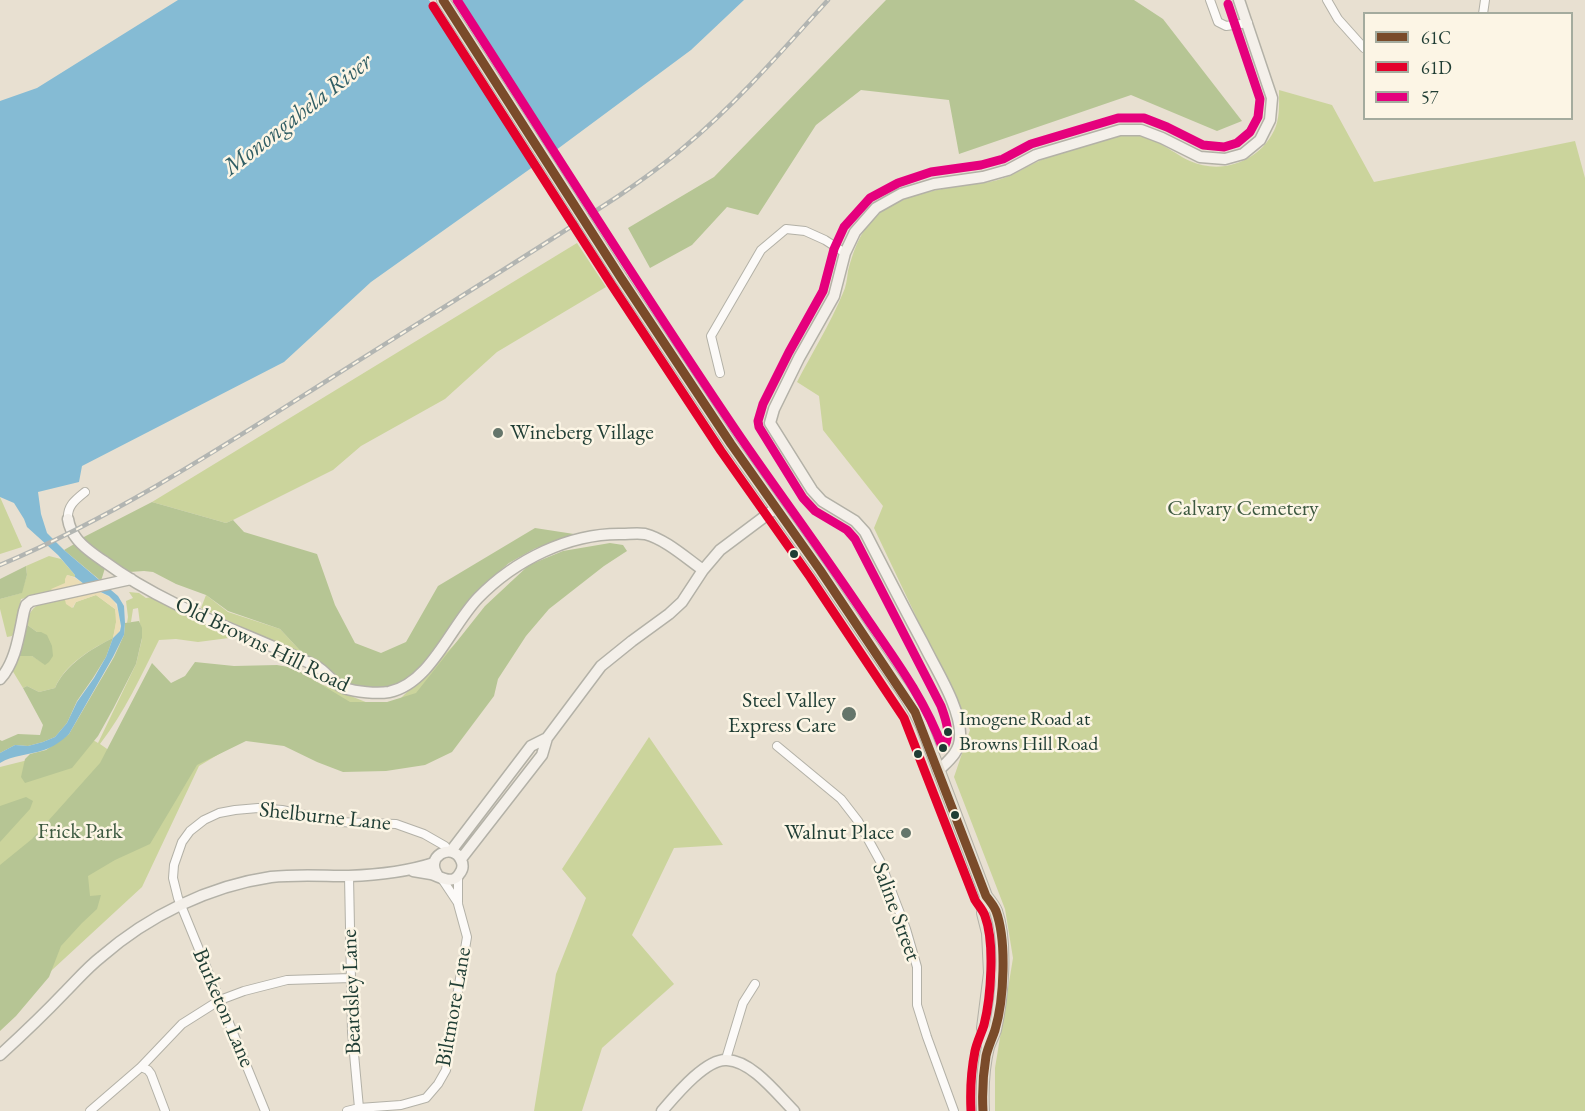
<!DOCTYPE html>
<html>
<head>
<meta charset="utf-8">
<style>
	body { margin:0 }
	#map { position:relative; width:1585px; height:1111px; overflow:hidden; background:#e8e0d1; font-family:"EB Garamond",serif }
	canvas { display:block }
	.legend { position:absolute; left:1363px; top:12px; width:210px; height:108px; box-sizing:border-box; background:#fcf5e5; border:2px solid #a4ab9e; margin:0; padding:8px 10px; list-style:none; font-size:18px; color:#1f3d34 }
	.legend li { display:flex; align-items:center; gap:12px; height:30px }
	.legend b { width:30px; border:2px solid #a4ab9e }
</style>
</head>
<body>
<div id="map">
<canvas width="1585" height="1111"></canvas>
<ul class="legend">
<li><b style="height:8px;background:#7a4b2a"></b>61C</li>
<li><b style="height:8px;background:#e4002b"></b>61D</li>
<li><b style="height:8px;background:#e5007d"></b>57</li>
</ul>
</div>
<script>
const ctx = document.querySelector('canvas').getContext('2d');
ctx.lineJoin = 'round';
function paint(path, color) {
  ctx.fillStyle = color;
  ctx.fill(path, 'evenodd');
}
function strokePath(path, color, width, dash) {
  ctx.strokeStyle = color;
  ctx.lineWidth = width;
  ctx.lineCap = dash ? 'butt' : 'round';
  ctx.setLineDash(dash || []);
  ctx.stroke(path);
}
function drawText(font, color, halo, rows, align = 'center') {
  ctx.font = font + ' "EB Garamond",serif';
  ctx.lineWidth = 5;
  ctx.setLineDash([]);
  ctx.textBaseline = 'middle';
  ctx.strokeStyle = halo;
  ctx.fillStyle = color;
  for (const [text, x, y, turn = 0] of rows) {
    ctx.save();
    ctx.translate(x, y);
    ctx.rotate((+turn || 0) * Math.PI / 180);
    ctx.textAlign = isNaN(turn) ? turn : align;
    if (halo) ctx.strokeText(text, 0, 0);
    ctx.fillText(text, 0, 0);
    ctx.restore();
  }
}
paint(new Path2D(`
	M1279,90L1332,105L1374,182L1575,141L1585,178V1111H995V1068L1013,958L1005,909L954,777L970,730L874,528L883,506L823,430L819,396L797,382C812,353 830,324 843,293C846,287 847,279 848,271C854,249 861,228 880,213C901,196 938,189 965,185C977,183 990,183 1001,179C1015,175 1027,166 1041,160C1052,155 1065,152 1076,149C1093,143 1111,135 1128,135C1153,134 1169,151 1190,161C1223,176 1263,160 1276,126C1280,114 1279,102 1279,90Z
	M577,243L606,287L497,352L445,399L361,446L333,470L233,520L226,523L152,502Z
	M0,497L22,547L0,554Z
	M618,544L517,626L444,741L249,736L199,766L142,887L0,1018V767L60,752L78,731L98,743L136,664L142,639L138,608L133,609L131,622L127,623L128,617L126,601L133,598L129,592L139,593L146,598L152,597L225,634L229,638L198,642L176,639L159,640C141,676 124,713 100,744L110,751L157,752L306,678L388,711L455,644L511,582Z
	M49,556L61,559L75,575V577L67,575L66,583L54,592L21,599L15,631L12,636L7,637L0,609V599L21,593L27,575L26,566Z
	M96,595L115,609C118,619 115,629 113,638C91,649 65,664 55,688L39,692L27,686L23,688L12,670L18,656H32L45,664L37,632L26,624C32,600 44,604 65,599L73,608L76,602Z
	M206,595L228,612L280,629L307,658L201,608Z
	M649,737L723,845L674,848L632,935L674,984L602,1048L582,1111H534L556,974L586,898L562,869Z`), '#cbd49c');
paint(new Path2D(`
	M886,0H1134L1163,19L1242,121L1217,131L1131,95L959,154L949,100L861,90L816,125L758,215L727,207L692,245L650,268L628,228L714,177Z
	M152,502L226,523L233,520L244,532L317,554L335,605L355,643L381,653L406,642L438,586L535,528L574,534L534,549L509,563L485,584L456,619L420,668L409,678L398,684L385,688H372L359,687L345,682L337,678L307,658L280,629L228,611L206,595L176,584L153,572L144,571L129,572L97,552L80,539Z
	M76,543L105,568L101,581L64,550Z
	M610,543L623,545L627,551L604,566L549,609L526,636L498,679L494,696L452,752L425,765L386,771L343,772L317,762L284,746L246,741L197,765L150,844L115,860L88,876L90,896L101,895L97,909L82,923L61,946L49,977L16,1016L0,1031V865L32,839L100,763L152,663L171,683L185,676L195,662L234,666L277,665L294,668L350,702H387L416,693L485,606L529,565L563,551Z
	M26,566L27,575L22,593L0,599V579Z
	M139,621L142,628V638L136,664L113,709L98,736L72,768L25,783L21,777L25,759L30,754L46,750L69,734L114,657L124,635L125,623Z
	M26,624L37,632H41L47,635L52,646L53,656L49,662L45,665L32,656H18Z
	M113,638L106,657L93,678L77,701L67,723L55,737L43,742L28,746L15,745L0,753V740L2,741L18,734L40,735L43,725L23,688L27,686L39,692L55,688C65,665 91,649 113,638Z
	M26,797L33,801L30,809L0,842V806Z`), '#b6c594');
paint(new Path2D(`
	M67,575C75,577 78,580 84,584C105,598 117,591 120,622C121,630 119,634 113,638L116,622L115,609L96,595L76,602L72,608L66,604L65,600H61L51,589L65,583V579Z`), '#ebddb5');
paint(new Path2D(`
	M178,0H744L691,50L544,159L371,282L284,362L82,466L79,482L38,492L41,514L47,533L64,550L118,596L124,606L125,623L124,635L113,657L69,734C62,741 53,747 44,750C29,755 13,755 0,763V753L15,745L28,746L43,742L55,737L67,723L77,702L94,678L106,657L113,638L120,631L121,626L117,604L109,596L84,584L75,577V575L58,555L27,527L24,519L14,503L0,497V101L37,88Z`), '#85bbd4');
paint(new Path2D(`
	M429,0H456L555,155L536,168Z`), '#e8e0d1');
const street = new Path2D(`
	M1210,0L1218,22L1226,26L1248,23
	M1327,0L1338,19L1364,48
	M1483,14L1485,0
	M720,373L711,336L761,250L786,229L805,231L825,240L845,253
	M68,519C67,506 75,500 85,492
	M777,746L841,799L858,821L880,861L906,929L917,967V1005L927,1037L954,1111
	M349,876L352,1032L359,1108
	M442,879L458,903
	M726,1059L743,1003L755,984
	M141,1067L148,1070L151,1074L165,1111
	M90,1111L141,1067L182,1024L220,1000L244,991L287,980L351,978
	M265,1111L178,898L173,878L174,865L182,842L190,831L204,820L219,813L235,810L258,808L282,810L337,822L396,824L424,834L445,846L449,851
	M347,1111L359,1108L401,1105L426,1098L438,1084L446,1070L451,1032L467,937L458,904V876`);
const secondary = new Path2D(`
	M68,519C69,526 73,534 77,539C84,548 96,556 105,562C167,608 247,633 316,666C326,671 333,684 344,688C356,692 377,694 389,692C430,684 451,626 478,598C515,560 569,533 622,534C629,534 638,533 645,534C665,539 686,558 703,570
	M0,679C16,662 19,634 24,611L26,605L31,601L131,579
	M938,771C948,761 960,752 960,737C962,709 935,668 923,643C903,606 884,569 865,532L855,521L822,501L812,490L770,423L774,409L799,358L834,296L845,253L855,232L876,208L901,194L934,184L983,177L1008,170L1036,155L1120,130H1141L1162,138L1200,157L1225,159L1243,154L1260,140L1270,120L1272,98L1239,0
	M451,851L531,746L547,738
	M461,859L542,755L547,738L601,666L632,641L669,614L682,602L703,570L720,550L776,508
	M413,871C419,872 425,873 431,874C441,877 453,886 460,873C463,869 463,864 461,860C453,841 422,857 439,877
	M0,1055C22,1035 44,1014 65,992C77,980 88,967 101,957C148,916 209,886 271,877C297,874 323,876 349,876C377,875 406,872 434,863
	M662,1111C675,1096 706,1058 727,1060C752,1061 777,1094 794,1111`);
const primary = new Path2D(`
	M443,0L540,151
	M621,278L731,444L820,570L905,695L915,712L922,726L986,896C990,901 994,906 996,911C1007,942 1002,998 995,1030C993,1036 990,1041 988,1047C983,1067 982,1091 983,1111
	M986,896L983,913L988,933L990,973L983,1028L988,1047`);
strokePath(street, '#b3b1a7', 10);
strokePath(secondary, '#b3b1a7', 13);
strokePath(primary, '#b3b1a7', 14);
strokePath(street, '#fcfaf8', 8);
strokePath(secondary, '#f4f0ea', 10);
strokePath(primary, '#e7e1d4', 12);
const rail = new Path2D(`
	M0,565C116,516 222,447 328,380C426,318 524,258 620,195C642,180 663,165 683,148C736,104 782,51 828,0`);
strokePath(rail, '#b2b5b2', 4.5);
strokePath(rail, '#fcf5e5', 2, [7]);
const primaryBridge = new Path2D(`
	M540,151L621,278`);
strokePath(primaryBridge, '#b3b1a7', 14, []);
strokePath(primaryBridge, '#e7e1d4', 12);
strokePath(new Path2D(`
	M443,0L621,278L731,444L820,570L915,712L986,896C990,901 994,906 996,911C1007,941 1004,1000 995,1030C992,1039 988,1047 986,1056C983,1074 982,1093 983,1111`), '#7a4b2a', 9);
strokePath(new Path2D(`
	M433,6L611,284L721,451L810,577L904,718L975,900C978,905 983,910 985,916C995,943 991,997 984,1025C981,1034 977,1042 975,1051C971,1071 970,1091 971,1111`), '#e4002b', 9);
strokePath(new Path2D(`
	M457,0C551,146 643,294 741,438C783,499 827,558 868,620C897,662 925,700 943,749C952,735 946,720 941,706L855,539L847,530L815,511L803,498L759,427L758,421L763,404L789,352L823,291L834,249L844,227L870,198L898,183L931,172L981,165L1003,159L1031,144L1118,118H1144L1167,127L1203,145L1224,147L1237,143L1250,132L1258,117L1260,99L1228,4`), '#e5007d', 9);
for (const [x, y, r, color] of [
	[498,433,6,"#65766b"],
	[794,554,5,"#1f3d34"],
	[849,714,8,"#65766b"],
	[948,732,5,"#1f3d34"],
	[943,748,5,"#1f3d34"],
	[918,754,5,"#1f3d34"],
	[955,815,5,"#1f3d34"],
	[906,833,6,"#65766b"]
]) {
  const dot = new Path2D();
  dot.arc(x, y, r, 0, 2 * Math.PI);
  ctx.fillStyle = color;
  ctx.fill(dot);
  strokePath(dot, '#fcf5e5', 2);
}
drawText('20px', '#1f3d34', '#fcf5e5', [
	["Imogene Road at",959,720],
	["Browns Hill Road",959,745]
], 'left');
drawText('22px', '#1f3d34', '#fcf5e5', [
	["Wineberg Village",510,433,"left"],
	["Steel Valley",836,701],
	["Express Care",836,726],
	["Walnut Place",894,833]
], 'right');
drawText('22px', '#3d5940', '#fcf5e5', [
	["Calvary Cemetery",1243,509],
	["Frick Park",80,832]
]);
drawText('22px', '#1f3d34', '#fcf5e5', [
	["Old Browns Hill Road",262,645,26],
	["Shelburne Lane",325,817,6],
	["Saline Street",896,912,70],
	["Beardsley Lane",352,992,-92],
	["Biltmore Lane",454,1007,-80],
	["Burketon Lane",223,1008,67]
]);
drawText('italic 24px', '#315e64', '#fcf5e5', [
	["Monongahela River",298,115,-38]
]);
</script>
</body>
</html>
